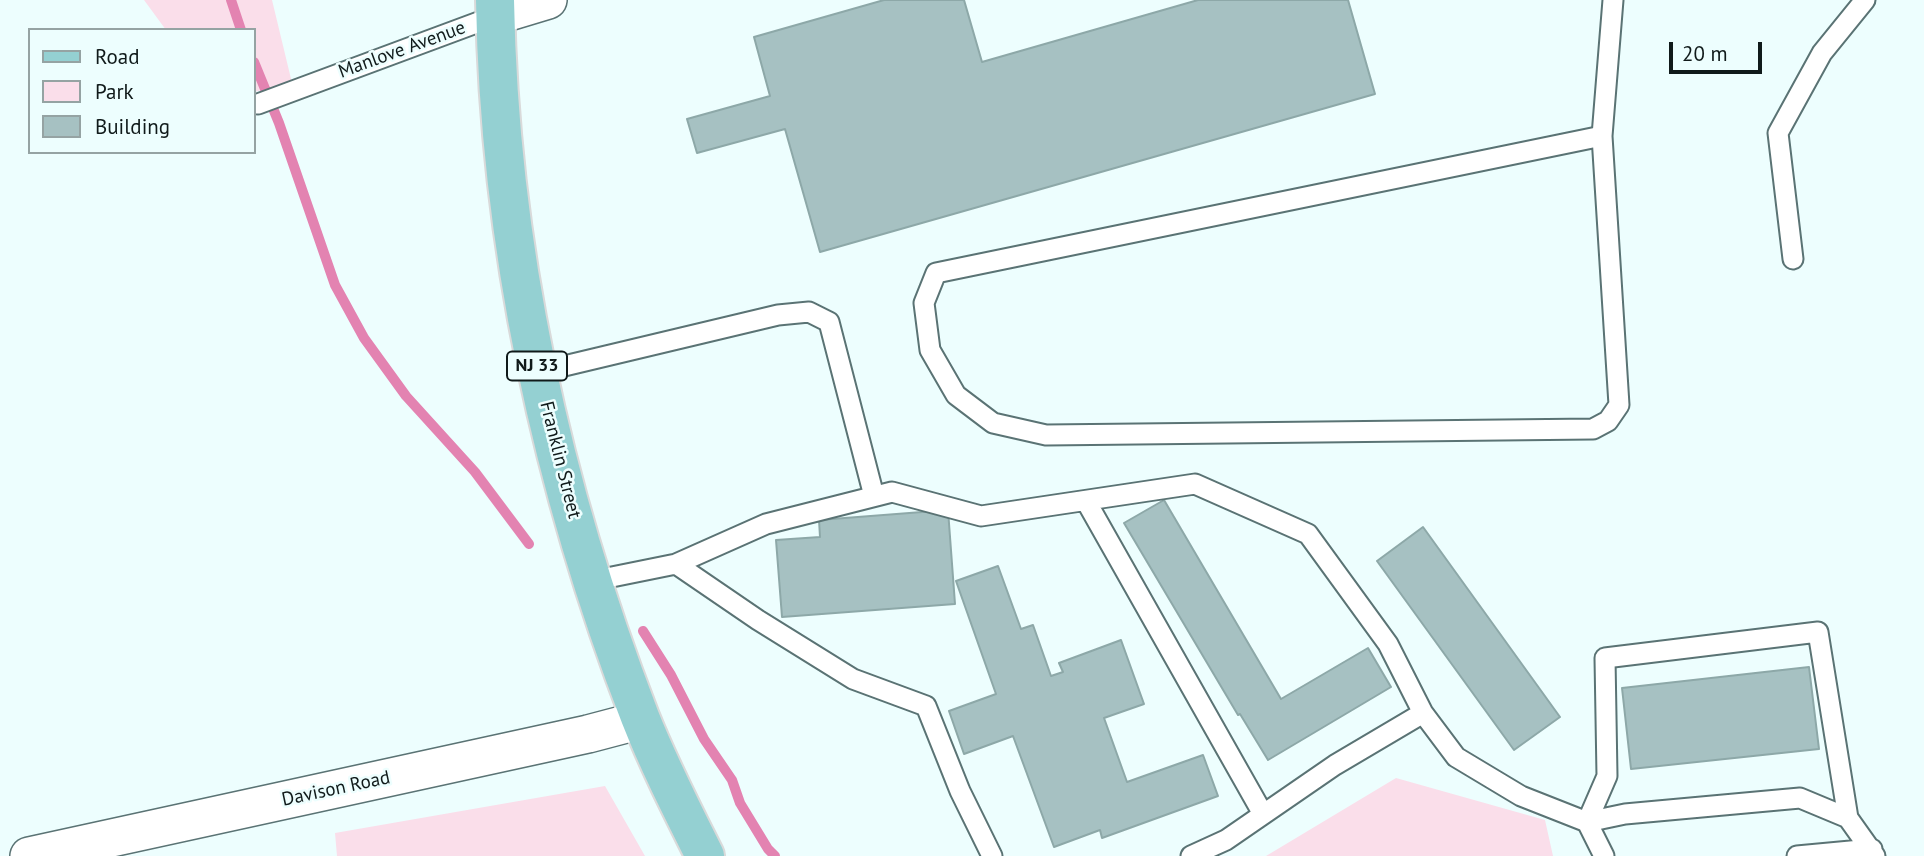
<!DOCTYPE html>
<html>
<head>
<meta charset="utf-8">
<style>
	body { margin:0 }
	#map { position:relative; width:1924px; height:856px; overflow:hidden; background:#edfefe; font-family:"PT Sans",sans-serif }
	canvas { display:block }
	.legend { position:absolute; left:28px; top:28px; width:228px; height:126px; box-sizing:border-box; background:#edfefe; border:2px solid #95a3a3; margin:0; padding:9px 12px; list-style:none; font-size:21px; color:#101a1a }
	.legend li { display:flex; align-items:center; gap:14px; height:35px }
	.legend b { width:35px; border:2px solid #95a3a3 }
	.scale { position:absolute; left:1669px; top:42px; width:93px; height:32px; box-sizing:border-box; border:4px solid #101a1a; border-top:0; padding-left:9px; font-size:21px; line-height:24px; white-space:nowrap; color:#101a1a; -webkit-text-stroke:5px #edfefe; paint-order:stroke }
</style>
</head>
<body>
<div id="map">
<canvas width="1924" height="856"></canvas>
<ul class="legend">
<li><b style="height:9px;background:#94d0d2"></b>Road</li>
<li><b style="height:19px;background:#fadeea"></b>Park</li>
<li><b style="height:19px;background:#a6c1c2"></b>Building</li>
</ul>
<div class="scale">20 m</div>
</div>
<script>
const ctx = document.querySelector('canvas').getContext('2d');
ctx.lineJoin = 'round';
function paint(path, color) {
  ctx.fillStyle = color;
  ctx.fill(path, 'evenodd');
}
function strokePath(path, color, width, dash) {
  ctx.strokeStyle = color;
  ctx.lineWidth = width;
  ctx.lineCap = dash ? 'butt' : 'round';
  ctx.setLineDash(dash || []);
  ctx.stroke(path);
}
function drawText(font, color, halo, rows, align = 'center') {
  ctx.font = font + ' "PT Sans",sans-serif';
  ctx.lineWidth = 5;
  ctx.setLineDash([]);
  ctx.textBaseline = 'middle';
  ctx.strokeStyle = halo;
  ctx.fillStyle = color;
  for (const [text, x, y, turn = 0] of rows) {
    ctx.save();
    ctx.translate(x, y);
    ctx.rotate((+turn || 0) * Math.PI / 180);
    ctx.textAlign = isNaN(turn) ? turn : align;
    if (halo) ctx.strokeText(text, 0, 0);
    ctx.fillText(text, 0, 0);
    ctx.restore();
  }
}
paint(new Path2D(`
	M144,0H272L292,83L254,92V30H166Z
	M1396,778L1545,820L1553,856H1266Z
	M605,786L645,856H337L335,833Z`), '#fadeea');
strokePath(new Path2D(`
	M231,0L241,30
	M254,62L279,123L335,285L364,338L406,396L475,472L529,544
	M643,631L671,675L704,739L732,780L740,803L768,849L775,856`), '#e383b1', 10);
const building = new Path2D(`
	M884,0H964L982,62L1198,0H1348L1375,94L820,252L785,129L697,153L687,119L770,96L754,37Z
	M1164,500L1281,699L1368,648L1391,687L1268,760L1240,714L1238,715L1124,523Z
	M948,510L955,604L782,617L776,540L820,537L819,520Z
	M1423,527L1560,717L1514,750L1377,561Z
	M998,566L1021,629L1033,625L1051,676L1063,672L1059,663L1121,640L1144,704L1104,718L1127,782L1203,755L1218,796L1102,838L1100,830L1054,847L1013,736L964,754L949,711L996,694L956,581Z
	M1809,667L1819,749L1631,769L1622,688Z`);
paint(building, '#a6c1c2');
strokePath(building, '#8da8a8', 2);
const lane = new Path2D(`
	M258,104L495,16
	M1602,136L936,273L924,303L930,350L956,395L993,423L1046,435L1593,429L1608,421L1619,405L1602,136L1613,0
	M1793,259L1778,133L1822,53L1865,0
	M539,372L778,315L809,312L829,322L874,496
	M1086,501L1263,814
	M676,564L766,524L892,492L981,516L1195,484L1308,534L1388,644L1423,713
	M592,581L676,564L758,620L853,679L926,706L960,791L992,856
	M1587,822L1607,776L1605,658L1818,632L1848,818
	M1587,822L1625,814L1800,798L1848,818L1875,856
	M1191,856L1226,840L1335,765L1423,713L1456,757L1521,796L1587,822L1604,856
	M1797,856L1872,849`);
const street = new Path2D(`
	M495,16L548,0
	M29,856L588,734L641,720`);
const primary = new Path2D(`
	M495,0C499,244 552,490 640,717C659,765 682,810 705,856`);
strokePath(lane, '#5a7374', 23);
strokePath(street, '#5a7374', 40);
strokePath(primary, '#d9dada', 42);
strokePath(lane, '#fff', 19);
strokePath(street, '#fff', 37);
strokePath(primary, '#94d0d2', 38);
for (const [x, y, w] of [
	[537,366,60]
]) {
  const box = new Path2D();
  box.roundRect(x - w / 2, y - 14.5, w, 29, 5);
  ctx.fillStyle = '#edfefe';
  ctx.fill(box);
  strokePath(box, '#101a1a', 2);
}
drawText('bold 18px', '#101a1a', null, [
	["NJ 33",537,366]
]);
drawText('19px', '#101a1a', '#edfefe', [
	["Manlove Avenue",402,50,-20],
	["Franklin Street",560,460,76],
	["Davison Road",336,789,-12]
]);
</script>
</body>
</html>
